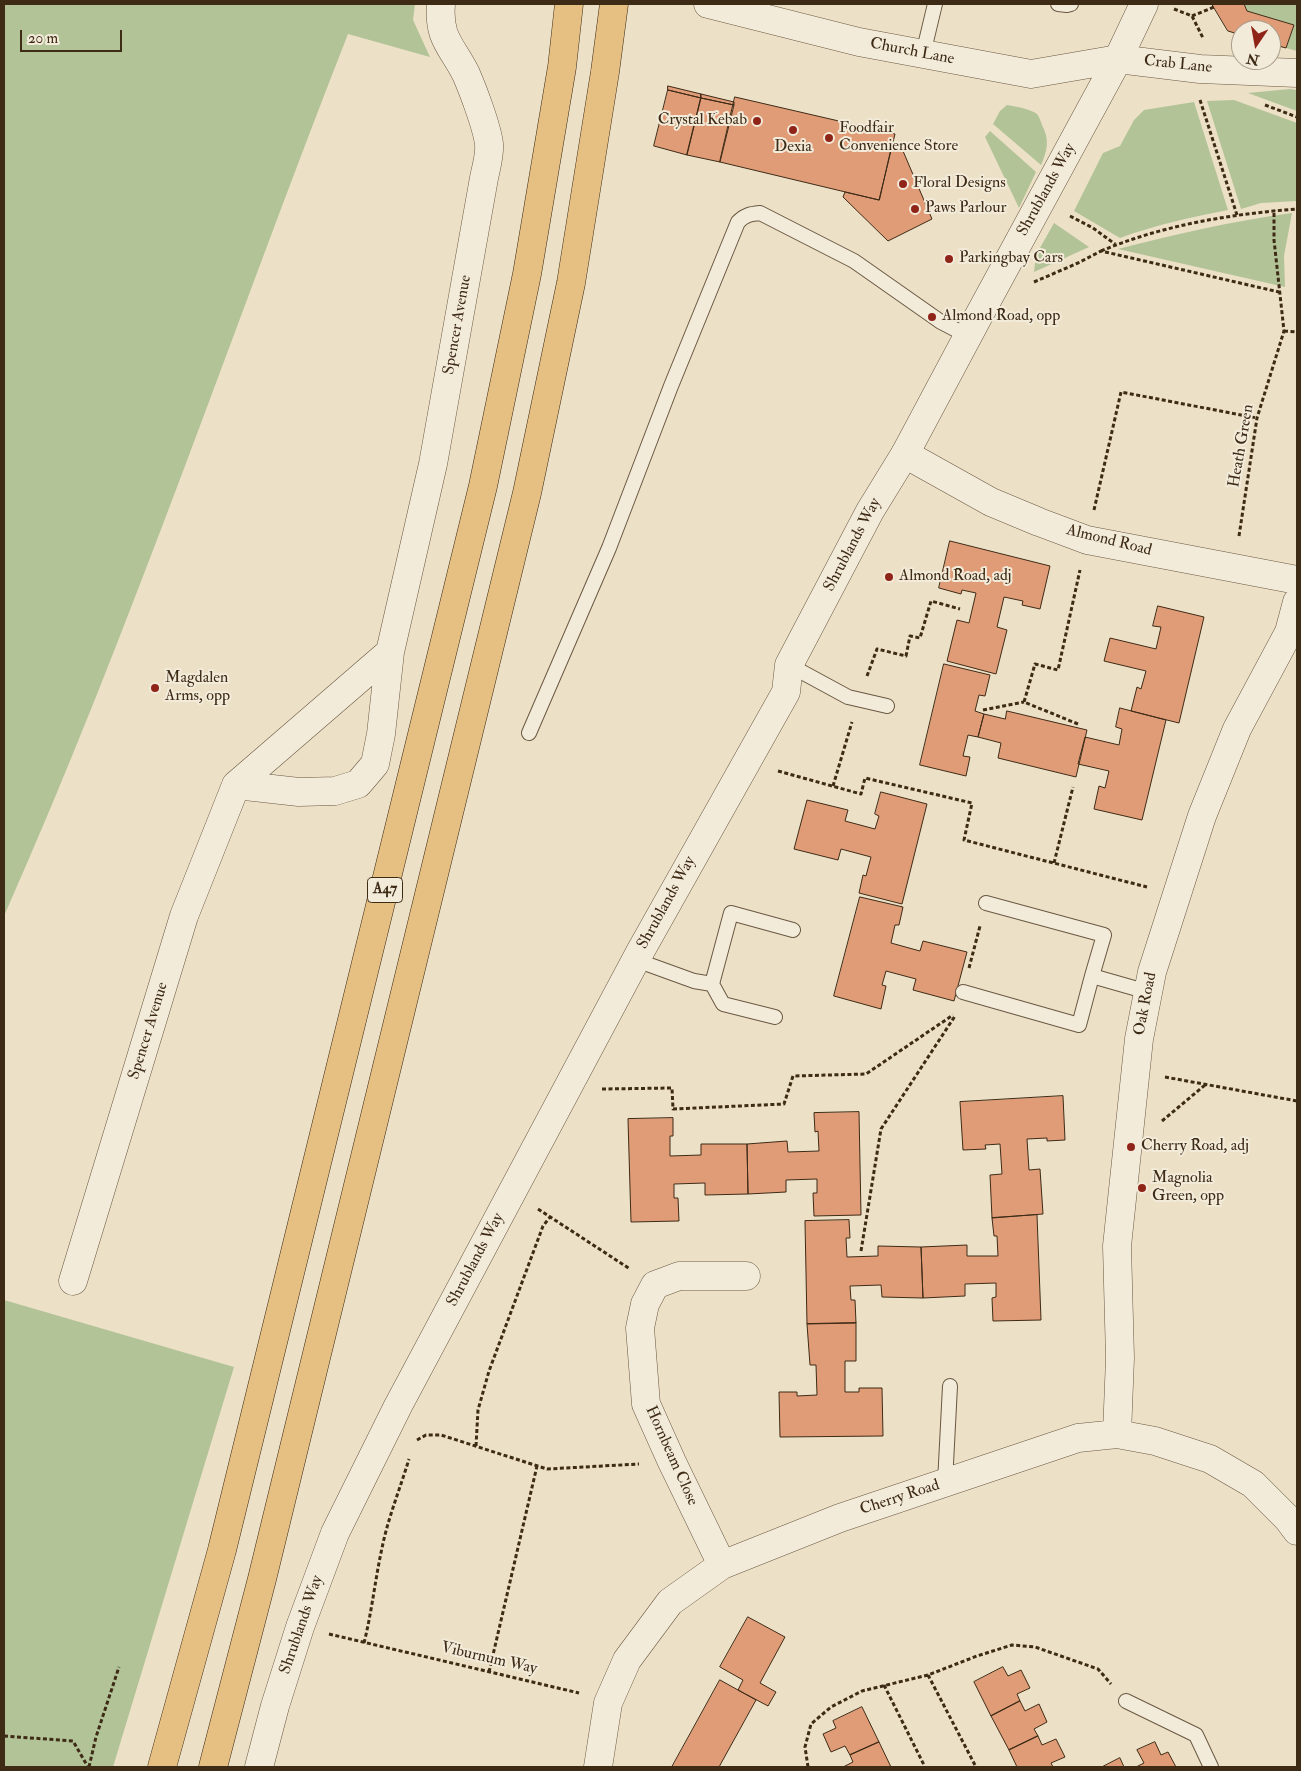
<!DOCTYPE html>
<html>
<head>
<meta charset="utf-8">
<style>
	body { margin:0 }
	#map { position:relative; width:1301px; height:1771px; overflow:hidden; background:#ece0c6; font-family:"IM FELL Double Pica",serif }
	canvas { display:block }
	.frame { position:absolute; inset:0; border:5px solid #3e2b16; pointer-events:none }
	.north { position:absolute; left:1231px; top:20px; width:50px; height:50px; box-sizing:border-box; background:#f3ebda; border:1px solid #ab9e8c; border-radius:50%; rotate:192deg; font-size:14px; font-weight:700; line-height:20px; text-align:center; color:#3e2b16 }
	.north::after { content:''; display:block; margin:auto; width:18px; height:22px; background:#8f2418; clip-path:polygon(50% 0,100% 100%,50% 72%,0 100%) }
	.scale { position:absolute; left:20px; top:30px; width:102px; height:22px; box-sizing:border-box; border:2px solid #3e2b16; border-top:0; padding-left:6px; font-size:15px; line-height:18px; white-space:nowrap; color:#3e2b16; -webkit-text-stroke:4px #f3ebda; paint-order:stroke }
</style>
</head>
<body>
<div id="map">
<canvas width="1301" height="1771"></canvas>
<div class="frame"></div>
<div class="north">N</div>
<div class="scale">20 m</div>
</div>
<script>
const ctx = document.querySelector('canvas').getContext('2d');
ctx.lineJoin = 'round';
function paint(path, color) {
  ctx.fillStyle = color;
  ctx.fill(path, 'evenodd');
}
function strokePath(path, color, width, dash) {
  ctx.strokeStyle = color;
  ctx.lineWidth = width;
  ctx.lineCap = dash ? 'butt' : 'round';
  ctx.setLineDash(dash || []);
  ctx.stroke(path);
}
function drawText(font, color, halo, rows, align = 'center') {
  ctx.font = font + ' "IM FELL Double Pica",serif';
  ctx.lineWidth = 4;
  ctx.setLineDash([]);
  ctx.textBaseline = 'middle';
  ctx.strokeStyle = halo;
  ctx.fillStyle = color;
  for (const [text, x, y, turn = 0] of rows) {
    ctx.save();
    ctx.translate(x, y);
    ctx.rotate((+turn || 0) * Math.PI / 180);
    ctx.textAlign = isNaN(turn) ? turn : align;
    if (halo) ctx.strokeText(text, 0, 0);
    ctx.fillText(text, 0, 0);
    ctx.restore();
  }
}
paint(new Path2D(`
	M4,4H415L413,20L430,57L348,34C233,327 132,628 4,916Z
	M1244,4H1297V51L1286,48L1294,25L1247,11Z
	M1290,89L1297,90V111L1248,93Z
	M1234,100L1297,123V201L1261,203L1241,209L1207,101Z
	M1194,102L1228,210C1192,217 1155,225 1120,238L1074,211L1103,153L1120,146L1134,120L1144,110Z
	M1007,105C1014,106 1031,109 1037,114C1039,116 1041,122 1042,125C1050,140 1047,151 1041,165L993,124L1000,111Z
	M990,131L1036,172L1019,208L985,137Z
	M1292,213L1284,256L1285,287L1118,249C1176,234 1232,221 1292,213Z
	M1054,223L1089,247L1034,272L1036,255Z
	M4,1300L234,1367L113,1767H4Z`), '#b3c398');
const building = new Path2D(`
	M1212,4H1244L1247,11L1294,25L1286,48L1271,44V30H1241V35L1228,31Z
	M668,86L701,94V98L668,90Z
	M668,90L701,98L687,155L654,146Z
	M701,94L734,102V105L701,98Z
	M735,97L895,134L879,200L720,162Z
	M701,98L734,105L720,162L687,155Z
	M892,146L903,151L932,219L888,241L843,197L845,192L879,200Z
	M950,541L1050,566L1040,609L1022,605L1023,601L1004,597L997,627L1007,630L996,674L947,661L957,620L969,623L976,593L962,590L961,594L939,588Z
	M1158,606L1204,617L1179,723L1131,711L1137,687L1141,689L1146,671L1104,661L1110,638L1156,649L1161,627L1153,626Z
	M944,664L990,675L985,696L979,695L975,711L984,714L978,737L968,735L963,756L970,757L966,776L920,765Z
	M1120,708L1166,720L1142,820L1094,809L1099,786L1105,788L1109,771L1078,764L1085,737L1119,745L1122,729L1116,727Z
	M1007,711L1087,730L1076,777L998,758L1001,743L978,737L984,714L1005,719Z
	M881,792L927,804L902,904L859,893L863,875L866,876L871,857L841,849L838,860L794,849L807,800L848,810L845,821L875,829L879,816L875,814Z
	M860,897L903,907L899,925H895L891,943L920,951L923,941L967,952L954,1001L913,990L916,979L886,971L882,985L886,986L881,1009L834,996Z
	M1063,1096L1065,1140L1047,1141V1138L1027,1139L1029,1170L1040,1169L1043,1214L992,1218L990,1175L1002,1174L1000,1144L985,1145L986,1149L963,1150L960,1102Z
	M859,1112L861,1215L814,1216L813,1193H817V1179L786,1180V1192L748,1194L747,1144L787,1141L788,1152L819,1151L818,1131L815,1132L814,1113Z
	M673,1118V1136H670V1156L701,1155V1144H747L748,1194L705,1195V1183L674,1184V1198H678L679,1221L631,1222L628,1119Z
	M1037,1215L1041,1320L993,1321L992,1298L996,1297V1283L965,1284V1296L923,1298L921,1247L967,1245V1256H998L997,1236H994L992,1218Z
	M849,1220L850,1238H846L847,1257L878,1256V1246L921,1247L923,1298L882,1297L881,1285L850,1286L851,1300H855L856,1323L807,1324L805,1221Z
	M856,1323V1361H845V1392H859V1388H882L883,1436L780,1437L779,1392H797V1396L817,1395L816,1365H810L807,1324Z
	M748,1617L785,1637L760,1683L776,1692L768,1706L738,1690L743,1680L720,1667Z
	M1003,1667L1008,1676L1021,1670L1030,1688L1017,1694L1020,1701L991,1716L974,1682Z
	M720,1680L756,1700L719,1767H672Z
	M1020,1701L1025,1711L1039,1704L1047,1722L1034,1729L1038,1736L1009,1750L991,1716Z
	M862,1707L879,1742L850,1755L845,1746L831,1752L823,1734L836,1728L833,1721Z
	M1038,1736L1042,1745L1056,1739L1065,1757L1051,1763L1053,1767H1017L1009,1750Z
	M879,1742L891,1767H843L853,1762L850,1755Z
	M1155,1742L1161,1755L1168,1752L1176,1767H1136L1144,1763L1137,1750Z
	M1120,1758L1124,1767H1102Z`);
paint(building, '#e09b77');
strokePath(building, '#3e2b16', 1);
const service = new Path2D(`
	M1058,4L1067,5L1071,4
	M923,54L935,4
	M789,665L848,697L887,706
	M529,733L609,548L671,386L738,222C745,215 750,214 760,213L854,261L941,322L968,336
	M986,903L1104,935L1092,976L1148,992
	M636,960L694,981L712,984L723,1004L775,1017
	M712,984L731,913L793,930
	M963,992L1079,1025L1092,976
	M945,1483L950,1386
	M1126,1701L1196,1735L1211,1767`);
const minor = new Path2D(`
	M1118,59L1144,4
	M905,454L991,502L1039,522L1087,540L1297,580
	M390,652L236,785L299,792L335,791L358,784L375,764L381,734L390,652L433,464L484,178C486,168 490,155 489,144C487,127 473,90 466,74C452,46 438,39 441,4
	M73,1281L184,916L236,785
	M1117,1434L1120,1358L1117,1246L1139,1039L1152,972L1202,816L1237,729L1289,632L1297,602
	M722,1565L672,1462L646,1404L640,1328L645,1304L655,1285L679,1276H746
	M598,1767L608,1703L627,1660L670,1602L722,1565L840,1518L1078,1438L1117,1434L1155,1441L1210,1459L1253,1484L1288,1519L1297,1531`);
const tertiary = new Path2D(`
	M708,4L859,42L1031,74L1118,59L1200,69L1297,73
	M259,1767L275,1706L300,1627L335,1533L398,1406L640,952L786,692L789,665L870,511L905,454L977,319L1118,59`);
const trunk = new Path2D(`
	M162,1767L222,1550L483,486L527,274L562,67L569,4
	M213,1767L262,1579L527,493L571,283L605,72L614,4`);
strokePath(service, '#6a5842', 16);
strokePath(minor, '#6a5842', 29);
strokePath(tertiary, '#6a5842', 29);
strokePath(trunk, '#3e2b16', 29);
strokePath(new Path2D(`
	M1174,9L1192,16L1203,38
	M1192,16L1214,7
	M1200,100L1237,215
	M1265,105L1297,117
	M1070,216L1093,228L1115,244
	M1101,251C1163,225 1231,214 1297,209
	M1034,282L1078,263L1101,251L1279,292
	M1284,331L1297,332
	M1094,510L1121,392L1257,418
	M1239,536L1257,418L1284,331L1274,240V210
	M867,676L877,649L906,656L910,636L920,638L931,601L960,609
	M983,710L1024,702
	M1078,724L1024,702L1035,664L1058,670L1080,570
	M778,771L861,794L865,778L972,803L964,840L1147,887
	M833,786L852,722
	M1054,863L1073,787
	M969,968L980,926
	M1165,1077L1297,1101
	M602,1089L672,1088L673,1109L784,1104L793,1076L866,1074L953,1015
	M1162,1121L1205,1085
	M538,1209L630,1269
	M861,1251L881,1129L955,1016
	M417,1440L426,1435H441L547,1469L639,1464
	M476,1446L478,1410L489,1371L543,1226L550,1217
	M329,1634L579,1693
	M364,1643C372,1611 375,1580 382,1548C388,1518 400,1489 409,1459
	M489,1672L537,1466
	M928,1675L976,1767
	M884,1685L925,1767
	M4,1736L73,1741L88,1767
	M89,1767L96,1737L119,1667
	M808,1767L805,1747L811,1724L831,1707L862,1691L928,1675L977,1656L1012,1645L1035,1647L1098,1669L1111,1684`), '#3e2b16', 3, [4, 2.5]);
strokePath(service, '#f3ebda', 14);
strokePath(minor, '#f3ebda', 28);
strokePath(tertiary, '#f3ebda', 28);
strokePath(trunk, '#e6c083', 28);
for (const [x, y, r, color] of [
	[757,121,5,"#8f2418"],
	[793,130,5,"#8f2418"],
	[829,138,5,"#8f2418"],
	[903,184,5,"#8f2418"],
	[915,209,5,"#8f2418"],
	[949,259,5,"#8f2418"],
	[932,317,5,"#8f2418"],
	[889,577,5,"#8f2418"],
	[155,688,5,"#8f2418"],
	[1131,1147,5,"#8f2418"],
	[1142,1188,5,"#8f2418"]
]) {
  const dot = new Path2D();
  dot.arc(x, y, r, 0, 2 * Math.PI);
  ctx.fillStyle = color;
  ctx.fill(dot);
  strokePath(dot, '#f3ebda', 2);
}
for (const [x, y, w] of [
	[385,890,35]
]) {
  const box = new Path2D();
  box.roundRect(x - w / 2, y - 12.5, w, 25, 4);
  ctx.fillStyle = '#f3ebda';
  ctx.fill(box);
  strokePath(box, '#3e2b16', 1);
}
drawText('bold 15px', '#3e2b16', null, [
	["A47",385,890]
]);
drawText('16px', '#3e2b16', '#f3ebda', [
	["Church Lane",912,52,11],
	["Crab Lane",1178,65,6],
	["Shrublands Way",1047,190,-61],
	["Spencer Avenue",458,325,-80],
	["Heath Green",1242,446,-80],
	["Almond Road",1109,541,14],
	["Shrublands Way",853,545,-62],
	["Shrublands Way",667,903,-61],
	["Oak Road",1146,1004,-79],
	["Spencer Avenue",149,1031,-73],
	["Shrublands Way",476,1260,-62],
	["Hornbeam Close",671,1456,66],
	["Cherry Road",900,1498,-18],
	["Shrublands Way",302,1625,-71],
	["Viburnum Way",489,1659,13]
]);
drawText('16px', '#3e2b16', '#f3ebda', [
	["Crystal Kebab",747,121,"right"],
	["Foodfair",839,129],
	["Convenience Store",839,147],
	["Dexia",793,148,"center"],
	["Floral Designs",913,184],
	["Paws Parlour",925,209],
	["Parkingbay Cars",959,259],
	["Almond Road, opp",942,317],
	["Almond Road, adj",899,577],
	["Magdalen",165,679],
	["Arms, opp",165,697],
	["Cherry Road, adj",1141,1147],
	["Magnolia",1152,1179],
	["Green, opp",1152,1197]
], 'left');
</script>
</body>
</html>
